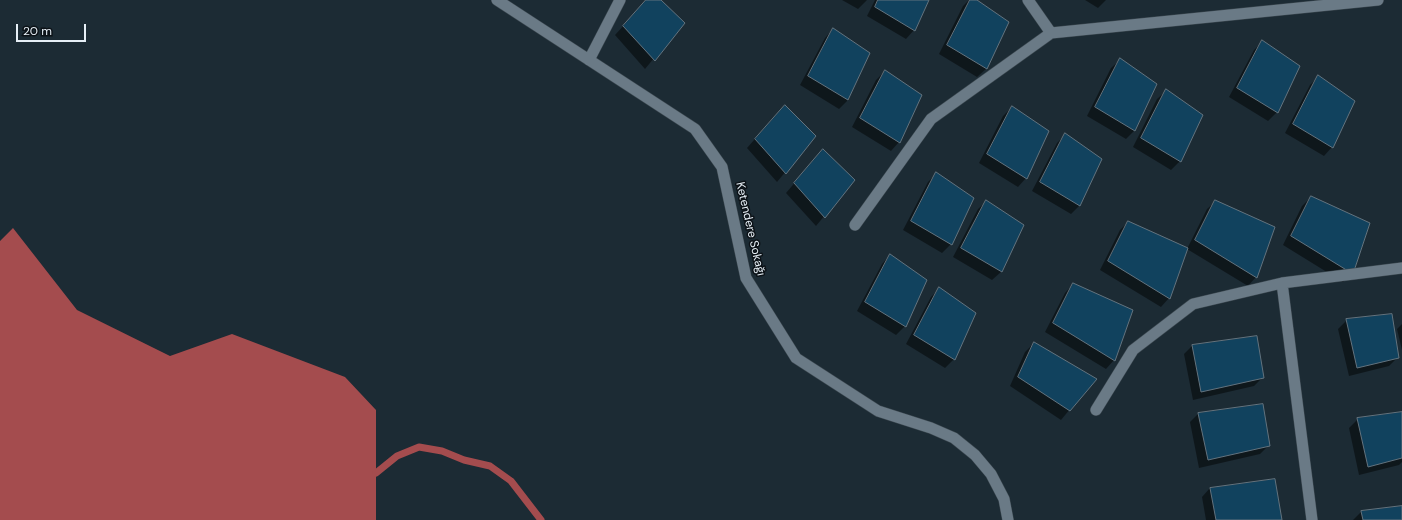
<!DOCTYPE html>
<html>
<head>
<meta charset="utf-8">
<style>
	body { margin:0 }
	#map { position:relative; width:1402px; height:520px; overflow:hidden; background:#1c2b34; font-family:"DM Sans",sans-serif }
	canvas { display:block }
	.scale { position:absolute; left:16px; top:24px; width:70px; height:18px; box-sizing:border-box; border:2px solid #e6eff6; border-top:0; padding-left:5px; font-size:12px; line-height:14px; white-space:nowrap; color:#e6eff6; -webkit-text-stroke:3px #0c1217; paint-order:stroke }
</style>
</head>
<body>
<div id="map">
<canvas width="1402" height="520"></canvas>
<div class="scale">20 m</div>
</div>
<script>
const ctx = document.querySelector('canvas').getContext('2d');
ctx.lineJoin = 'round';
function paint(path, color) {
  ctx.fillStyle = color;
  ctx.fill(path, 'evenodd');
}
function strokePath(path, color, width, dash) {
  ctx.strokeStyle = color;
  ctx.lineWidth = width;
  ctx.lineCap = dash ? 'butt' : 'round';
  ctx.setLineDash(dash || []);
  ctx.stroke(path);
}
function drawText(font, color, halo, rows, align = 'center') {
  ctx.font = font + ' "DM Sans",sans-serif';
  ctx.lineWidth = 3;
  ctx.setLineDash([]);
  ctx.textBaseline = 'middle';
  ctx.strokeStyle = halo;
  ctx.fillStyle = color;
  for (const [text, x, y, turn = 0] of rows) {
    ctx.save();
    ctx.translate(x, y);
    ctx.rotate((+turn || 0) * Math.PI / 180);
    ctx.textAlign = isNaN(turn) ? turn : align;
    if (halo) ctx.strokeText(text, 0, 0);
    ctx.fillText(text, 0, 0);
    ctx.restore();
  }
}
paint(new Path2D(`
	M13,228L77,310L170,356L232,334L345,377L376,410V520H0V241Z`), '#a44c4e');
paint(new Path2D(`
	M647,0H660L683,23L645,69L615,35Z
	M842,0H867L858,9Z
	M875,0H928L914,30L906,39L867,16Z
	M969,0H975L1008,22L986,69L977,77L939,54L963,6Z
	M1085,0H1106L1098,8Z
	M833,29L869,54L848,100L839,109L800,85L825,38Z
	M1263,41L1277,112L1268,121L1229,97L1254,50Z
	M1120,60L1134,131L1126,139L1087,116L1111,68Z
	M885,71L899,142L891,151L852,127L876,80Z
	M1318,77L1332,147L1324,156L1285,133L1310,85Z
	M1166,91L1180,161L1171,170L1133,147L1157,99Z
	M1012,107L1026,178L1018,187L979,163L1003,116Z
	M776,115L815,136L777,182L747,148Z
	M1065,135L1080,205L1071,214L1032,191L1057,143Z
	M815,159L854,180L816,226L786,193Z
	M936,174L972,198L951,244L942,253L903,230L928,182Z
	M1311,197L1352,274L1343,282L1283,245L1302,206Z
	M987,201L1022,225L1001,272L992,280L953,257L978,209Z
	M1216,201L1256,277L1248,286L1187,249L1207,209Z
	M1128,222L1169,298L1161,307L1100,270L1120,230Z
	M890,255L905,326L896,335L857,311L882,264Z
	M1073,284L1114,360L1106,369L1045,332L1065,293Z
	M940,288L954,359L945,368L906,344L931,297Z
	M1347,320L1398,357L1389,366L1349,376L1338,329Z
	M1402,324V350L1397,329Z
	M1034,343L1095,379L1061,420L1010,386L1025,352Z
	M1192,346L1263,377L1254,386L1193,400L1184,354Z
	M1198,414L1269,445L1260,454L1199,468L1190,422Z
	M1402,415V462L1399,465L1359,475L1349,428L1358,419Z
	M1210,488L1281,520H1206L1202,497Z
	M1402,507V520H1353L1361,512Z`), '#0007');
strokePath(new Path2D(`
	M376,473L397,456L419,447L442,451L464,460L490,466L511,481L541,520`), '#a44c4e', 7);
const building = new Path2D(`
	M646,0H661L685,23L655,61L623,26Z
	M878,0H929L915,31L875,7Z
	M970,0H977L1009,22L987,69L947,45Z
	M833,28L870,53L848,100L808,76Z
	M1262,40L1300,66L1278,113L1237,88Z
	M1120,58L1157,84L1135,131L1095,107Z
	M885,70L922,95L900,143L860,118Z
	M1318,75L1355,101L1333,148L1293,124Z
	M1166,89L1203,115L1181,162L1141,138Z
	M785,105L816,136L786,174L755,139Z
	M1012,106L1049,131L1027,179L987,154Z
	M1065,133L1102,159L1080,206L1040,182Z
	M823,149L855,180L825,218L794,183Z
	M936,172L974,198L952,245L911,221Z
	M1311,196L1370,223L1353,274L1291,236Z
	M986,200L1024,225L1002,272L961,248Z
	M1215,200L1275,227L1257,278L1195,240Z
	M1128,221L1188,248L1170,299L1108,261Z
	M890,254L927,280L906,327L865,302Z
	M1073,283L1133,310L1115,361L1053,323Z
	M939,287L976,313L955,360L914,335Z
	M1392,314L1399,358L1357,368L1346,319Z
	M1257,336L1264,378L1201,392L1192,345Z
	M1034,342L1097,379L1070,411L1018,377Z
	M1263,404L1270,446L1208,460L1198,413Z
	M1402,412V458L1368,467L1357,418Z
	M1275,479L1282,520H1216L1210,488Z
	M1402,506V520H1363L1361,511Z`);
paint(building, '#11425e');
strokePath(building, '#63737e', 1);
const minor = new Path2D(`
	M497,0L695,129L722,167L746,278L796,358L878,411L931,428L954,438L975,455L991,474L1004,499L1008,520
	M1028,0L1051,33L1378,0
	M589,60L620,0
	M855,225L931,119L1051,33
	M1096,410L1133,350L1193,304L1282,283
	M1312,520L1282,283L1402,268`);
strokePath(minor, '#3c4850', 12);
strokePath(minor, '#6a7a86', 11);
drawText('12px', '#e6eff6', '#0c1217', [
	["Ketendere Sokağı",750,229,77]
]);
</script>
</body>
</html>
